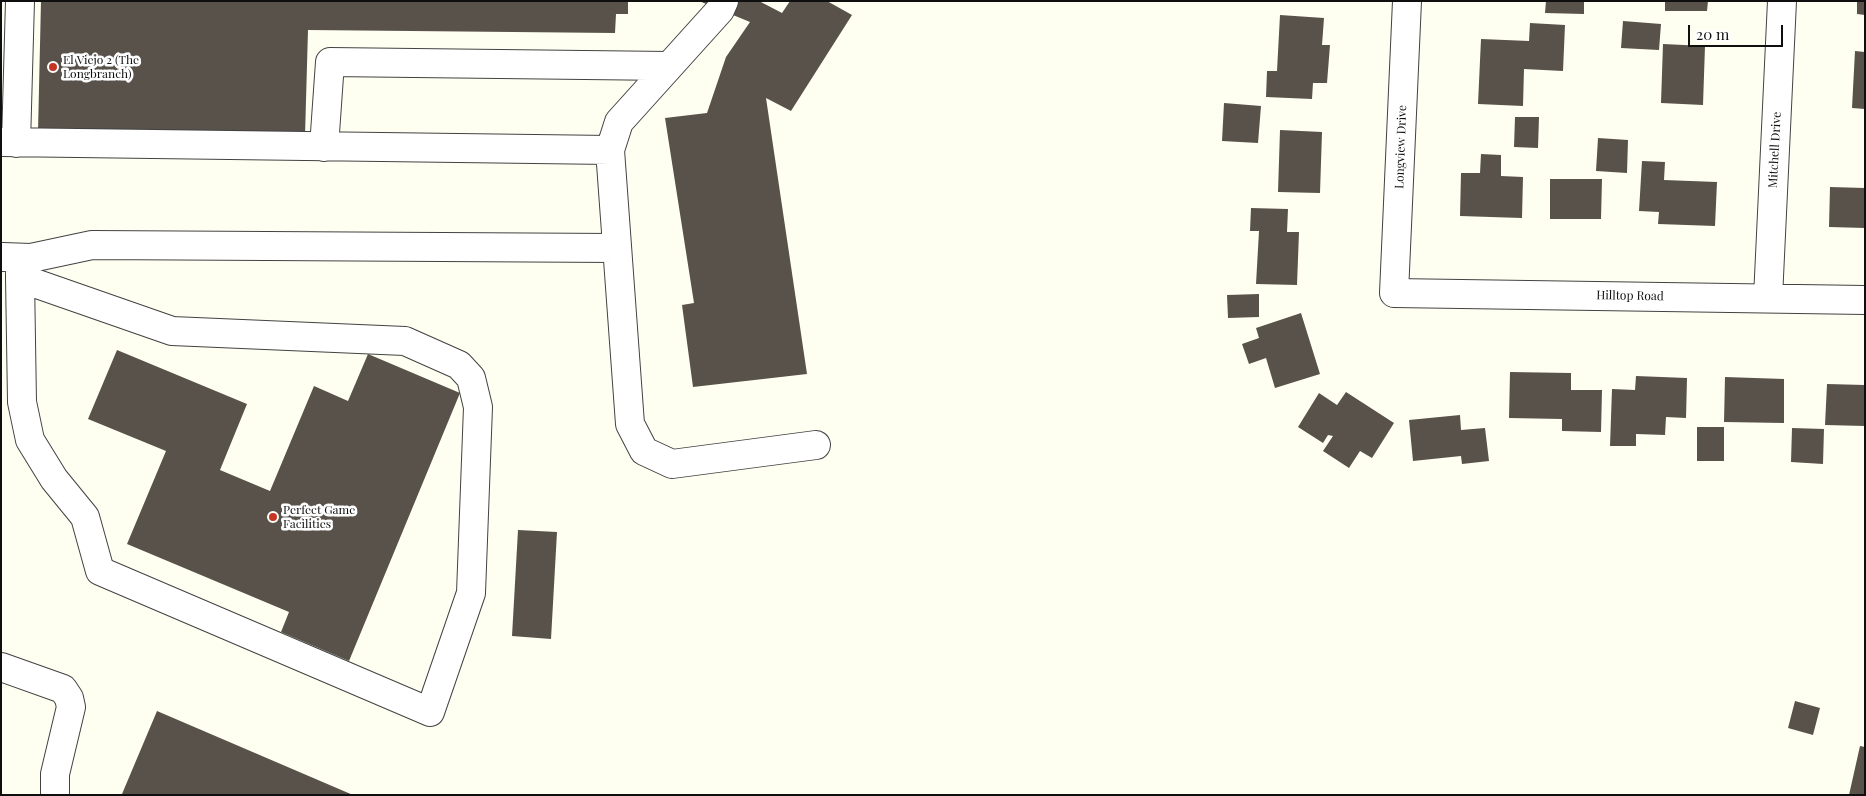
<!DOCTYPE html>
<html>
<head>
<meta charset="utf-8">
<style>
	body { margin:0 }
	#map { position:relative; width:1866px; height:796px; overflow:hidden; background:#fffff1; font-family:"Playfair Display",serif }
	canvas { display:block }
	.frame { position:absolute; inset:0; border:2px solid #0f0f0f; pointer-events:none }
	.scale { position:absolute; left:1688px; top:25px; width:95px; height:22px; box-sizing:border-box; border:2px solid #0f0f0f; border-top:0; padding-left:6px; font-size:15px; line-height:18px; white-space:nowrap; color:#0f0f0f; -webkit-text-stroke:4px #fff; paint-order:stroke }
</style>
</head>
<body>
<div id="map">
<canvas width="1866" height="796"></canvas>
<div class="frame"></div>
<div class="scale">20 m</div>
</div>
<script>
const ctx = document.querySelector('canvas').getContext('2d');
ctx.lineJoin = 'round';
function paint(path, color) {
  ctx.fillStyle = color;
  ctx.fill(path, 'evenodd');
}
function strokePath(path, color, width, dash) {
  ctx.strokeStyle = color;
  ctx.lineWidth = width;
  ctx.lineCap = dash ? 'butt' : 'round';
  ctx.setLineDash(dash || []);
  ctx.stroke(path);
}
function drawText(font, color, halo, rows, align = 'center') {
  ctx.font = font + ' "Playfair Display",serif';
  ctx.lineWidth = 5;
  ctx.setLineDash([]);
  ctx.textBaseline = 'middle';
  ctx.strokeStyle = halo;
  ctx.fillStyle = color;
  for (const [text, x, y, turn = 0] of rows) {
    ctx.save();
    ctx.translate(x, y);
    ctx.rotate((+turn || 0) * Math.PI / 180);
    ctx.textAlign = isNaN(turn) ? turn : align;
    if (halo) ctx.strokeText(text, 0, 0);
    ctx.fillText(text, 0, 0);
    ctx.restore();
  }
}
paint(new Path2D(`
	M41,1H628V14H616L615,33L308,30L305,136L38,132Z
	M699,1H759L782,13L790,1H827L852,15L791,111L766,98L807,374L693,387L682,305L694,303L665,118L707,113L726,57L750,22Z
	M1546,1H1584V14L1545,13Z
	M1665,1H1708L1707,11H1665Z
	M1857,1H1865V15L1857,14Z
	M1280,15L1324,18L1322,45H1330L1327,83H1313L1312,99L1266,97L1267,71H1277Z
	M1623,21L1661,24L1659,50L1621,48Z
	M1530,23L1565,25L1563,71L1524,69L1523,106L1478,104L1481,39L1529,41Z
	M1663,44L1705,46L1703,105L1661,103Z
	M1855,51L1865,52V109L1852,108Z
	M1224,103L1261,106L1258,143L1222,141Z
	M1515,117H1539L1538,148L1514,147Z
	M1280,130L1322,132L1320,193L1278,192Z
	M1598,138L1628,140L1627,173L1596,171Z
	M1481,154L1501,155V176L1523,177L1522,218L1460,216L1461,173H1480Z
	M1642,161L1665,162L1664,180L1717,182L1715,226L1658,224L1659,212L1639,211Z
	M1550,179H1602L1601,219H1550Z
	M1830,187L1865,188V228L1829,227Z
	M1251,208L1288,209L1287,232H1299L1297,285L1256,284L1259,231H1250Z
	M1259,294V317L1228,318L1227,295Z
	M1301,313L1320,374L1275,388L1266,358L1249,364L1242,344L1259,338L1256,328Z
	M117,350L247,404L220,470L270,491L314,386L348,401L368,354L460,393L349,661L281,632L289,612L127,544L166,451L88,419Z
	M1510,372L1571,373V390H1602L1601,432L1562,431V419L1509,418Z
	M1636,376L1687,378L1686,418L1666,417L1665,435L1636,434V446H1610L1612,389L1635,390Z
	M1725,377L1784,379V423L1724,422Z
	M1827,384L1865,385V426L1825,425Z
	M1346,392L1394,423L1372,458L1360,451L1349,468L1323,451L1333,436L1328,435L1323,443L1298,427L1319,393L1337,405Z
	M1460,415L1461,430L1485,428L1489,461L1462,464L1461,456L1413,461L1409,420Z
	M1697,427H1724V461H1697Z
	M1792,428L1824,429L1823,464L1791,462Z
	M518,530L557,532L551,639L512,636Z
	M1795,701L1820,708L1813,735L1788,728Z
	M157,711L353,795L122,794Z
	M1860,746L1865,747V795H1849Z`), '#58524b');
const minor = new Path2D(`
	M724,1L720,10L619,122L610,150L630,424L644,451L672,464L816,445
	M1407,1L1394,293L1865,300
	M1,142L610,150
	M16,143L20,1
	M324,147L330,62L669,66
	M3,257L31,258L92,245L616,248
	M20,258V278L22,402L30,440L54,479L85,517L100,571L430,712L471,593L478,407L471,378L459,365L405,341L172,331L20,278
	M1768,298L1782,1
	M1,667L63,689L69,698L71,707L55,774V795`);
strokePath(minor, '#424242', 30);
strokePath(minor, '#fff', 28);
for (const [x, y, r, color] of [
	[53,67,5,"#c43522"],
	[273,517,5,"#c43522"]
]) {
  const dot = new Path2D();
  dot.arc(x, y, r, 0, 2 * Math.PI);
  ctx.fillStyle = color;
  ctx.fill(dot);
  strokePath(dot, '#fff', 2);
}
drawText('12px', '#0f0f0f', '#fff', [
	["El Viejo 2 (The",63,60],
	["Longbranch)",63,74],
	["Perfect Game",283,510],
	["Facilities",283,524]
], 'left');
drawText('12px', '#0f0f0f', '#fff', [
	["Longview Drive",1401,147,-88],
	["Mitchell Drive",1775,150,-87],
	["Hilltop Road",1630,296,1]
]);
</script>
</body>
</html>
